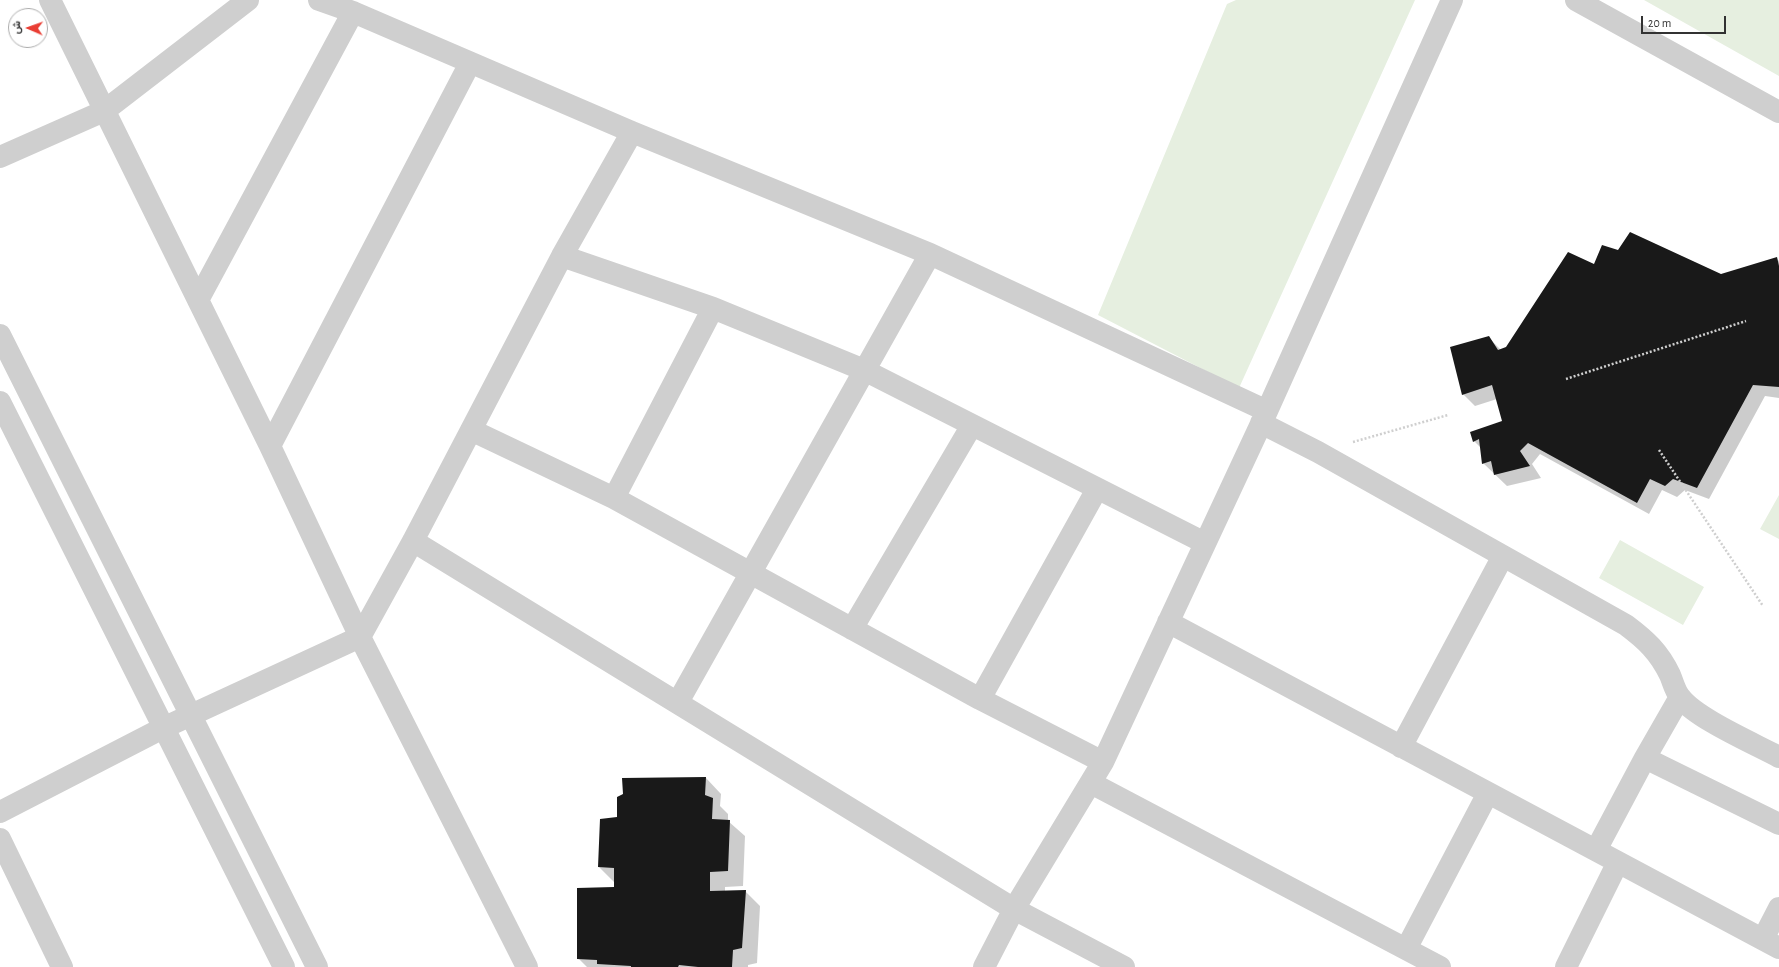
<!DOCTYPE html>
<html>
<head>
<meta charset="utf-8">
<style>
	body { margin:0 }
	#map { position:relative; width:1779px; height:967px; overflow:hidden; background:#fff; font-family:"Alegreya Sans",Vazirmatn,sans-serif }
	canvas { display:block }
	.north { position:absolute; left:8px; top:8px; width:40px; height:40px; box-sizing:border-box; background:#fff; border:1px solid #adadad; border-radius:50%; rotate:272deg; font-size:11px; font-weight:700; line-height:16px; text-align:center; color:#323232 }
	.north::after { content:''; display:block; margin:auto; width:14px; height:18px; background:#e93e34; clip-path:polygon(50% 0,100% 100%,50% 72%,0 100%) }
	.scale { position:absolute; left:1641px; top:16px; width:85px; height:18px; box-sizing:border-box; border:2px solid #323232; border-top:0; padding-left:5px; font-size:12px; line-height:14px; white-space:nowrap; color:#323232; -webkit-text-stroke:3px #fff; paint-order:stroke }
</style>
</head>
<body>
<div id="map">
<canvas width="1779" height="967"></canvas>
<div class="north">ش</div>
<div class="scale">20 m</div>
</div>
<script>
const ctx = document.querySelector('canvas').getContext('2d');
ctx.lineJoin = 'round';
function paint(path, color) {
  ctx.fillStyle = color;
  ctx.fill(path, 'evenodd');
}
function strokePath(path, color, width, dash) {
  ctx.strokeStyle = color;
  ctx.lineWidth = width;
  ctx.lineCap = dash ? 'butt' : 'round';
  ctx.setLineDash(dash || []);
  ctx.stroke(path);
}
paint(new Path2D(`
	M1236,0H1415L1239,388L1098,315L1227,4Z
	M1644,0H1779V76Z
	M1779,495V539L1760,529Z
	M1620,540L1704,587L1683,625L1599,578Z`), '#e6efe0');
paint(new Path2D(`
	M1776,258L1779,261V398L1765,396L1709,499L1685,490L1677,497L1662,490L1649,514L1540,454L1532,464L1541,478L1507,486L1483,463L1482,449L1474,441L1503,422L1497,399L1475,406L1463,394L1488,337L1501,350L1507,347L1594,265L1721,275Z
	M706,778L721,794L720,806L728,814V821L745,836L743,886L725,887V891H745L760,906L757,963L748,965V967H587L578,958L615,888L614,882L599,867L618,818Z`), '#0003');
paint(new Path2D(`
	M1630,232L1721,274L1777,257L1779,266V387L1753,385L1697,488L1673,479L1665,486L1650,479L1637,503L1528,443L1520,451L1530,466L1494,475L1491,461L1482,464L1479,439L1473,442L1470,432L1502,421L1492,385L1462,395L1450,347L1489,336L1498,350L1506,347L1568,252L1594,264L1602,245L1618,250Z
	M706,777L705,795L713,798L712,819L730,820L728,871L710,872V891L746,890L742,948L733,950L732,967H698L679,965L678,967H631V966L597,964V960L577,959V888L614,887V868L598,867L600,819L617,817V797L623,794L622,778Z`), '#191919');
strokePath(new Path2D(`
	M1566,379L1746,321
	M1353,442L1448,415
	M1659,450L1763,606`), '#cfcfcf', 2.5, [2, 2]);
strokePath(new Path2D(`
	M50,0L270,446L360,637L527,967
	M319,0L353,12L632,132L930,254L1267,411
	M1576,0L1779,112
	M0,157L104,111L248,0
	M562,256L713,308L614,498
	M198,300L353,12
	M713,308L864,370L1205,543
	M0,335L317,967
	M0,402L284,967
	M1261,423L1318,452L1626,625C1646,640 1659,652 1670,675C1673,682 1675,691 1680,697C1695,718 1755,744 1779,757
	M471,430L614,498L980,699L1103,762
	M270,446L470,63
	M413,541L1014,909L1124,967
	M1168,622L1779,948
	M852,629L972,425
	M980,699L1097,489
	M678,702L930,254
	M1401,747L1503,556
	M1645,758L1779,824
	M1091,783L1440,967
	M0,812L163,728L360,637L413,541L562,256L632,132
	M0,839L62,967
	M1596,850L1645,758L1680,697
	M1763,939L1779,908
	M1406,949L1488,793
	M984,967L1014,909L1103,762L1267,411L1452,0
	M1566,967L1618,862`), '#cfcfcf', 22);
</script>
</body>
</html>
